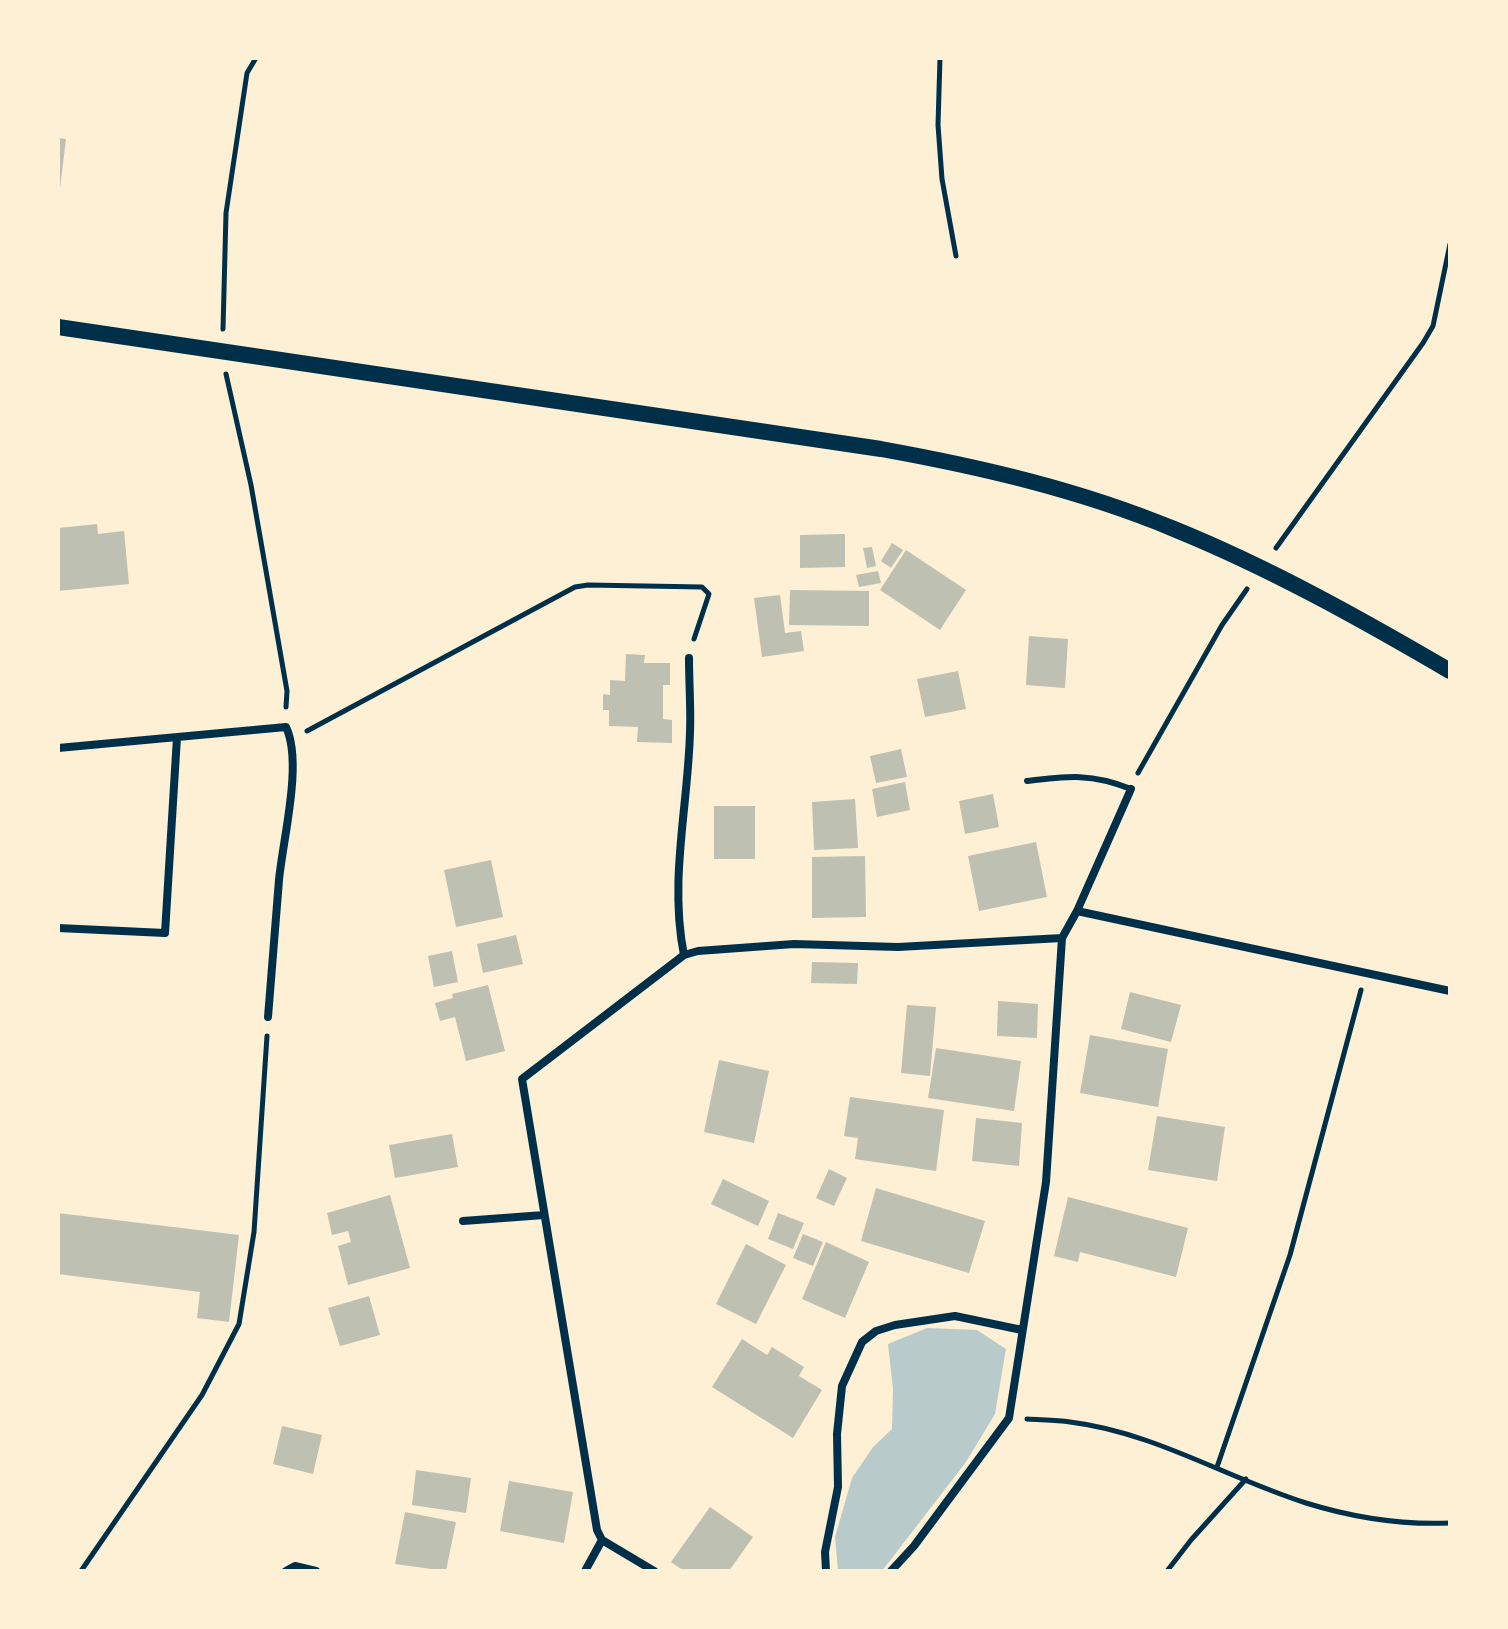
<!DOCTYPE html>
<html>
<head>
<meta charset="utf-8">
<style>
	body { margin:0 }
	#map { position:relative; width:1508px; height:1629px; overflow:hidden; background:#fdf0d5; font-family:Rubik,sans-serif }
	canvas { display:block }
	.frame { position:absolute; inset:0; border:60px solid #fdf0d5; pointer-events:none }
</style>
</head>
<body>
<div id="map">
<canvas width="1508" height="1629"></canvas>
<div class="frame"></div>
</div>
<script>
const ctx = document.querySelector('canvas').getContext('2d');
ctx.lineJoin = 'round';
function paint(path, color) {
  ctx.fillStyle = color;
  ctx.fill(path, 'evenodd');
}
function strokePath(path, color, width, dash) {
  ctx.strokeStyle = color;
  ctx.lineWidth = width;
  ctx.lineCap = dash ? 'butt' : 'round';
  ctx.setLineDash(dash || []);
  ctx.stroke(path);
}
paint(new Path2D(`
	M927,1328L977,1330L1006,1349L995,1414L966,1462L882,1571H838L835,1537L852,1478L873,1447L892,1429L893,1389L888,1344Z`), '#b9caca');
paint(new Path2D(`
	M58,138L66,139L60,188H58Z
	M97,524L98,534L124,531L129,584L58,591V528Z
	M845,534V567L800,568V535Z
	M892,543L903,550L891,568L881,561Z
	M872,547L876,566L867,568L863,548Z
	M906,550L966,590L940,630L880,590Z
	M878,571L881,583L859,587L856,575Z
	M790,590L869,591V626L789,625Z
	M780,595L785,633L801,631L804,651L762,657L754,598Z
	M1029,636L1068,639L1065,688L1026,685Z
	M626,654L645,655L644,663H670V685H663V719L672,720V743L637,742L638,727L609,726V710H603V694L610,695V680L625,681Z
	M958,671L966,709L925,717L917,679Z
	M901,749L907,777L876,783L870,756Z
	M905,782L910,810L877,817L872,789Z
	M993,794L999,827L965,834L959,801Z
	M855,799L858,848L814,850L812,802Z
	M714,806H755V859H714Z
	M1036,842L1047,897L979,911L968,856Z
	M865,856L866,917L812,918V857Z
	M491,860L503,917L456,927L444,870Z
	M516,935L523,964L483,973L477,944Z
	M452,951L458,982L434,987L428,956Z
	M812,962L858,963L857,984L811,983Z
	M488,985L505,1051L466,1061L455,1017L440,1021L435,1003L453,998L452,994Z
	M1130,992L1181,1005L1171,1042L1121,1029Z
	M998,1001L1038,1004L1037,1038L997,1036Z
	M907,1005L936,1007L930,1076L901,1073Z
	M1090,1035L1168,1049L1158,1107L1080,1093Z
	M936,1048L1021,1061L1014,1111L928,1098Z
	M719,1060L769,1071L754,1143L704,1132Z
	M850,1097L944,1110L936,1171L855,1159L858,1138L844,1136Z
	M1157,1116L1225,1127L1217,1181L1148,1170Z
	M976,1118L1022,1123L1019,1166L972,1161Z
	M452,1134L458,1167L395,1178L389,1145Z
	M829,1169L847,1178L834,1206L816,1198Z
	M723,1179L769,1201L758,1226L711,1204Z
	M876,1188L985,1221L969,1273L861,1241Z
	M390,1195L410,1268L348,1285L338,1246L351,1242L348,1231L332,1235L327,1213Z
	M1068,1197L1188,1228L1176,1277L1080,1252L1078,1262L1054,1256Z
	M58,1213L239,1235L229,1322L197,1318L200,1292L58,1274Z
	M778,1213L804,1223L793,1249L768,1239Z
	M803,1234L823,1242L813,1266L793,1258Z
	M826,1242L869,1262L845,1318L802,1299Z
	M746,1244L786,1265L756,1324L716,1304Z
	M369,1296L380,1335L340,1346L328,1308Z
	M742,1339L767,1355L772,1347L804,1367L799,1376L822,1390L793,1438L712,1387Z
	M282,1426L322,1435L313,1474L273,1464Z
	M416,1470L471,1478L466,1513L412,1505Z
	M509,1481L573,1492L564,1543L500,1531Z
	M710,1507L753,1537L729,1571H684L671,1562Z
	M405,1512L456,1522L446,1571L395,1564Z`), '#bec0b2');
strokePath(new Path2D(`
	M940,58L938,125L942,179L956,256
	M223,329L226,213L247,73L256,58
	M226,374L251,485L287,691L286,707
	M1276,548L1423,343L1433,326L1450,244
	M307,731L575,587L588,585L702,587L709,594L694,639
	M1138,773L1222,625L1247,589
	M1027,1419C1041,1420 1056,1420 1070,1422C1153,1432 1227,1478 1306,1503C1351,1517 1402,1525 1450,1523
	M1217,1467L1290,1255L1361,990
	M81,1571L202,1395L239,1324L254,1232L267,1036
	M1167,1571L1191,1540L1246,1479`), '#003049', 5);
strokePath(new Path2D(`
	M1027,781C1068,776 1092,773 1131,789`), '#003049', 6);
strokePath(new Path2D(`
	M58,748L286,727C303,763 283,838 279,880C275,926 272,971 268,1017
	M1077,911L1450,991
	M58,928L165,933L177,737
	M684,955C669,881 688,807 690,732C691,708 689,683 689,658
	M463,1221L544,1215
	M286,1571L295,1566L316,1571
	M585,1571L602,1540
	M654,1571L602,1540L597,1530L522,1079L684,955L698,951L794,944L898,947L1062,938
	M826,1571L825,1552L838,1487L837,1434L842,1386L862,1342L876,1331L895,1325L955,1316L1022,1330
	M891,1571L914,1546L1009,1418L1046,1182L1062,938L1077,911L1131,789`), '#003049', 8);
strokePath(new Path2D(`
	M58,327L881,449C981,467 1080,490 1174,529C1270,568 1361,619 1450,671`), '#003049', 16);
</script>
</body>
</html>
